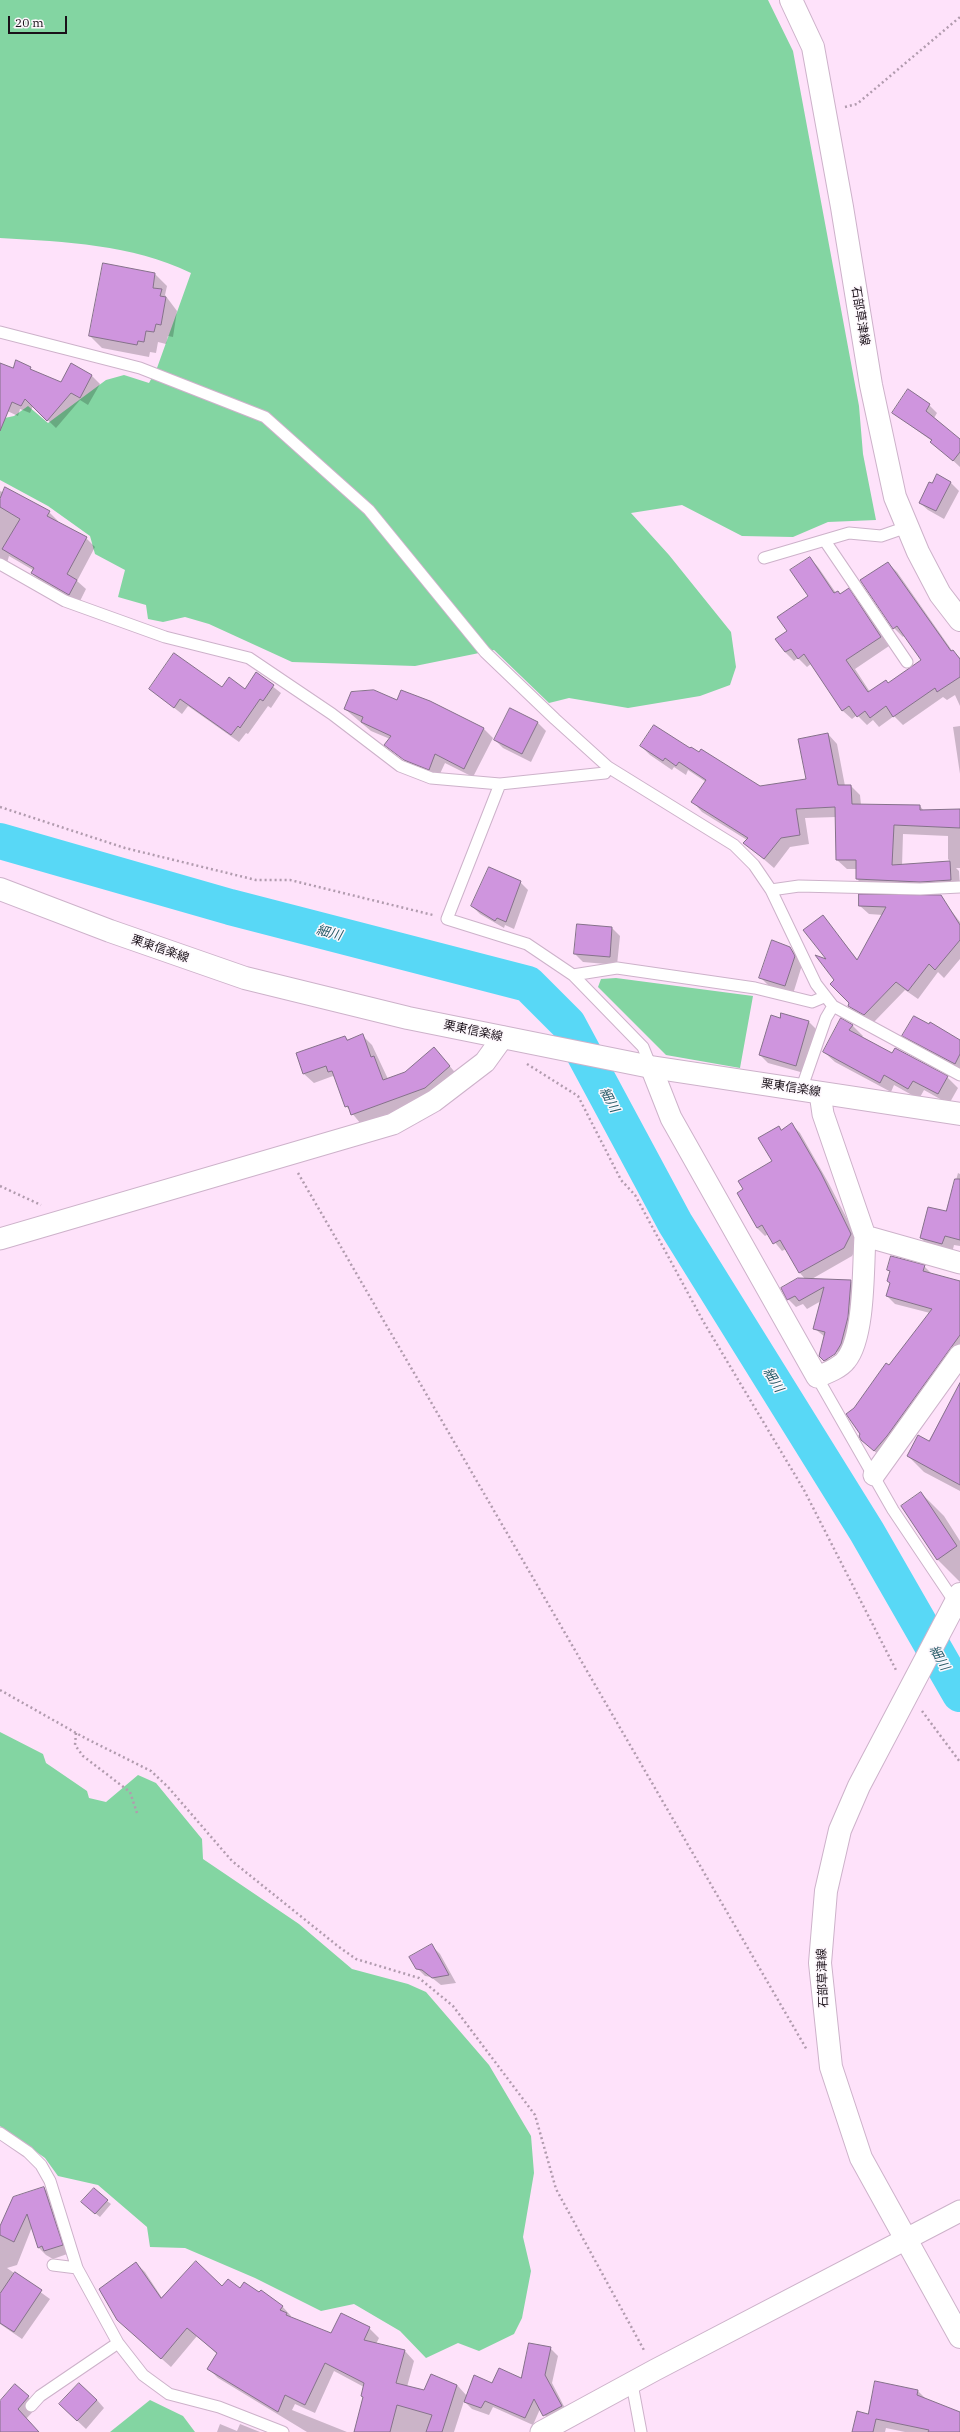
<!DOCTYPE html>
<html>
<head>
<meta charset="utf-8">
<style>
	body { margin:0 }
	#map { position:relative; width:960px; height:2432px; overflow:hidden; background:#fee2fa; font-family:"IBM Plex Serif",serif }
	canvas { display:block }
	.scale { position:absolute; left:8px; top:16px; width:59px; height:18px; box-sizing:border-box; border:2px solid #1a1119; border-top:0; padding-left:5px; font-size:12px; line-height:14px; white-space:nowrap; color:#1a1119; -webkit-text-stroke:3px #fdf7fc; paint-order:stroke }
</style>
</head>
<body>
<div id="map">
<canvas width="960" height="2432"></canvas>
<div class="scale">20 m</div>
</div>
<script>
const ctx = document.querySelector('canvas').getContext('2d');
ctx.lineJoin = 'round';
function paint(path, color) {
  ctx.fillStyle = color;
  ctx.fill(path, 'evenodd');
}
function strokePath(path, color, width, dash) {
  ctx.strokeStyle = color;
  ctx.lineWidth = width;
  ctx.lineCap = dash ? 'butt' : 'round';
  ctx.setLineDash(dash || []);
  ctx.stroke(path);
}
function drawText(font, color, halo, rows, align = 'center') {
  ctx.font = font + ' "IBM Plex Serif","Noto Sans JP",serif';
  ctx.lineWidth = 3;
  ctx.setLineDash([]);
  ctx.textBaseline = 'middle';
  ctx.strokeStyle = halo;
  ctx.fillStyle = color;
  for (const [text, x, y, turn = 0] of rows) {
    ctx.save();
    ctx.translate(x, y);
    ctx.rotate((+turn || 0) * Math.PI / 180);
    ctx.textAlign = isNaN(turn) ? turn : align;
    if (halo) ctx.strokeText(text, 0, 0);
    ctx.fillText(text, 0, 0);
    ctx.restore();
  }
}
paint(new Path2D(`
	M0,0H768L793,51L859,406L863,454L876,520L828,522L793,537L742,536L682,505L631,513L669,555L731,632L736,667L730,685L700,696L628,708L569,698L549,703L494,650L415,666L292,662L209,624L185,617L163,622L148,619L146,605L118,597L125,570L95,554L90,536L48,506L0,480V419L14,416L28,406L48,423L106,380L124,375L149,383L157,368L191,273C130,244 67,242 0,238Z
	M616,978L753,996L740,1068L666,1055L598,987L601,979Z
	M0,1732L43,1754L46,1763L87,1791L89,1798L106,1802L138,1775L156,1783L202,1839L203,1859L299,1924L352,1969L408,1984L426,1992L489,2065L531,2136L534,2173L523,2237L531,2271L522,2318L514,2334L479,2351L458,2343L426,2358L400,2331L354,2304L321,2311L255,2278L185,2248L150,2247L147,2227L98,2185L58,2176L45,2158L0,2126Z
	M150,2400L183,2416L195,2432H110Z`), '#83d5a2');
paint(new Path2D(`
	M104,265L155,274L167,286L165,295L177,311L173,337L168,336L166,344L158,342L156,353L150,352L149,357L102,348L90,336Z
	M0,364L13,369L30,368L34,372L61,383L71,364L92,376L100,384L88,405L80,400L56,428L33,406L30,413L20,409L18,416L3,409L0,413Z
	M929,405L937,413L934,418L960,440V467L932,441L893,413Z
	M951,483L959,491L944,519L928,510L920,503Z
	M0,491L49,512L58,521L57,522L86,538L95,547L77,581L86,589L79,603L41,582L32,573L33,570L9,556L7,563L0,561Z
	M810,558L818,567L836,593L841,595L848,590L857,598L889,646L855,669L870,692L889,684L923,661L905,635L903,637L894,628L888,563L897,572L953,652L960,658V706L955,695L947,700L943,697L903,725L894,716L879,727L873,720L867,725L857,715L852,719L843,711L812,663L807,667L798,658L794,661L785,652L788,631L810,597Z
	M257,674L281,693L271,708L268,706L248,734L246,733L239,742L188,706L182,714L150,689L245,690Z
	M398,702H430L484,729L493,738L473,777L445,763L438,778L415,769L386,745L390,739L371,731L345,709Z
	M510,709L538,723L546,731L531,762L503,748L495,740Z
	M960,726V774L953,727Z
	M828,734L837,744L845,786H851L860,795L861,805L920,806L924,811L960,810V868H956L959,871L960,886L866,888L857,879V869H847L837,860L836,817L805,818L809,844L790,847L774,868L745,843L747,840L702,812L693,802L706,782L688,770L686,775L674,767L672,770L650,755L641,746L690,750L759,787L807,780ZM903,834L948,836V859L951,862L902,866Z
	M520,882L528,890L514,929L505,925L504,928L480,914L472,906Z
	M940,896L960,922V959L944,978L938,972L918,999L905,990L873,1023L858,1015L849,1006L851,1003L835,980L829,961L823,917L858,960L883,915L869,914L860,906Z
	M612,928L620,936L617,965L583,962L575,954Z
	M790,948L798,956L802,965L793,994L768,985L760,977Z
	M780,1019L809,1022L817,1030L804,1073L768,1063L760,1055Z
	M841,1020L853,1026L863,1036L861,1038L893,1054L947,1077L958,1088L949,1104L924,1090L919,1099L894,1085L891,1092L835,1062L824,1052Z
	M363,1036L372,1045L388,1079L443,1058L458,1076L434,1097L361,1124L346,1106L336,1079L333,1076L314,1083L304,1074L297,1054L345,1037L349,1041Z
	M904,1036L960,1041V1070L912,1044Z
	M792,1125L800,1133L828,1182L859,1242L852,1256L810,1280L851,1281L859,1289L849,1353L828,1364L820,1356L825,1337L814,1328L821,1301L807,1309L803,1304L796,1307L788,1299L782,1289L806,1280L800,1273L786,1249L782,1251L768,1234L765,1236L757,1228L744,1190L773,1161L779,1128L781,1130ZM839,1351L840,1352L828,1360V1357Z
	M958,1173L960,1174V1246L954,1245L952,1253L930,1248L921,1238L947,1213Z
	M924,1266L933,1275L960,1282V1353L882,1458L862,1440L855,1408L930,1313L895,1304L887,1296L891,1284L888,1281Z
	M960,1418V1491L924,1472L908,1456Z
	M921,1493L944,1516L960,1541V1582L937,1559Z
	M432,1946L440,1954L456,1983L441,1985L431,1977L425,1976L417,1968Z
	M44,2188L52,2196L70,2253L53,2259L46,2255L38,2247L32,2227L17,2265L7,2268L50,2299L22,2339L0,2324V2228Z
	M107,2201L111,2204L100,2217L86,2206Z
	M136,2263L145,2272L162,2298L222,2288L240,2289L282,2306L291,2316L290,2318L331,2334L341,2314L369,2328L379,2338L376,2344L405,2351L414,2361L407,2387L425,2391L431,2375L457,2385L467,2396L492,2384L522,2380L550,2348L558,2356L552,2383L568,2414L551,2423L540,2409L533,2425L493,2407L489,2415L472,2409L464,2401L454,2432H355L364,2398L362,2396L364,2387L334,2371L315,2413L295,2404L292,2410L347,2432H307L218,2378L208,2368L217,2354L197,2336L171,2367L128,2329Z
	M15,2385L38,2406L26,2419L38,2432H0V2403Z
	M918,2391L927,2400L960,2414V2432H905L886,2428L885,2432H853L869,2415Z
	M97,2400L104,2408L86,2429L68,2412Z
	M220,2424L237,2431L240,2424L260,2432H217Z`), '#0003');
strokePath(new Path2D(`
	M0,841L230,907L528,984L568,1024L675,1223L867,1532L960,1694`), '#58d8f6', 36);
const building = new Path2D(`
	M103,263L155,273L153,288L162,289L160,296L166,297L161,325L156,324L154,332L146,331L144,342L138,341L137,345L89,336Z
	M16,360L31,367L30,369L61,382L71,363L92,375L80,398L71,393L47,421L25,399L21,406L12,402L0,431V363L13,368Z
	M908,389L930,404L926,411L960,439V452L953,461L930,442L932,440L892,413Z
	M937,474L951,482L936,511L919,503L929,482L932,483Z
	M5,487L50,511L47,516L87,537L67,574L77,580L69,595L31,573L34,568L2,549L20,519L0,507V499Z
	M810,557L834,593L838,591L840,594L849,588L881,637L846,660L868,692L886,680L888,683L921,660L897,626L893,629L860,580L888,562L951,651L953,650L960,659V677L937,692L935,688L893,717L886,706L870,718L865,711L857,717L849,706L842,711L804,654L798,659L791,649L785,652L775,639L787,631L777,617L808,596L790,570Z
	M174,653L222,687L229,677L245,689L256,672L274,685L263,701L260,699L240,728L238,726L231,735L180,699L174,708L149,689Z
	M374,690L397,700L401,690L430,701L484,728L464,769L435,754L429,770L404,760L384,745L391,736L361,722L363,717L344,709L351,692Z
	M510,708L538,722L522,754L494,740Z
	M654,725L690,748L691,747L699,752L701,749L760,786L806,779L798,739L828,733L838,785H851L852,804L920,805V810L960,809V828L894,825L892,865L950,861L951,880L920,882L856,879V860H836L835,807L796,809L800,835L781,838L764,859L743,843L748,838L691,802L706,780L679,762L676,766L665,758L663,761L640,746Z
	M489,867L521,881L506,922L497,918L495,921L471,906Z
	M859,894L941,895L960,925V940L935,970L929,964L908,991L896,982L864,1015L848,1006L849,1003L830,984L834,980L815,955L826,959L803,930L823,915L857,960L886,907L859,906Z
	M577,924L612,927L610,957L574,954Z
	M772,940L790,947L795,956L785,986L759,978Z
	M781,1013L809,1021L796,1066L759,1055L771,1015L780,1018Z
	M914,1016L929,1024L930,1022L960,1040V1054L955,1064L902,1036Z
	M841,1018L853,1025L849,1030L892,1053L895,1048L948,1076L938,1094L913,1081L908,1089L884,1075L880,1083L823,1052Z
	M363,1034L371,1057L374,1056L383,1080L405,1072L434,1047L450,1066L425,1088L351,1115L348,1106L345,1107L332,1071L328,1072L326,1066L303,1074L296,1053L345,1036L347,1040Z
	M792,1123L821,1173L851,1234L844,1248L799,1273L780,1240L773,1244L762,1225L757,1228L737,1193L743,1189L738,1181L772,1161L758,1138L779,1126L781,1130Z
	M955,1179H960V1240L945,1236L942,1244L920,1238L928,1207L946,1211Z
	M891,1256L925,1265L923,1271L960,1281V1335L887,1436L874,1451L861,1440L859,1436L860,1434L846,1414L854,1408L886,1363L889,1365L932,1309L886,1296L890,1283L887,1281L890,1271L887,1270Z
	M798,1278L851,1280L848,1317L841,1344L835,1354L824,1361L819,1356L825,1332L813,1329L824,1287L799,1301L795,1296L787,1300L781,1288Z
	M960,1383V1485L907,1456L918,1435L929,1441Z
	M921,1492L957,1546L937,1560L901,1506Z
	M432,1944L449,1975L432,1978L422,1970L416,1969L409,1957Z
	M44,2187L63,2245L44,2251L42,2246L38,2248L27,2214L14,2242L0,2235V2226L13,2197Z
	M94,2188L108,2200L95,2214L81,2202Z
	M196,2261L222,2286L228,2279L240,2288L244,2282L259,2292L261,2290L283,2306L280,2310L287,2313L286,2315L331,2333L341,2313L370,2327L364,2340L405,2350L396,2383L424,2390L431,2374L457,2385L442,2432H426L432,2415L397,2405L390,2432H354L363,2397L361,2396L364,2383L325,2363L305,2405L285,2395L278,2412L207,2369L217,2353L187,2328L161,2359L117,2320L99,2289L136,2262L161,2298Z
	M15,2272L42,2290L14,2332L0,2323V2294Z
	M529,2343L551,2347L545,2375L562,2406L543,2416L534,2399L525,2418L485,2401L481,2408L464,2402L474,2375L492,2383L499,2368L521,2378Z
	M875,2381L918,2390L917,2395L960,2412V2432H928L929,2430L876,2419L873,2432H852L857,2411L868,2414Z
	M79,2383L97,2400L77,2421L59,2404Z
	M15,2384L29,2396L18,2409L39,2432H0V2401Z`);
paint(building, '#cf95de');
strokePath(building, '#85718a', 1);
const service = new Path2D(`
	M0,332L140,368L265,417L369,510L485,652L555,719L608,767L734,845L754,865L771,890L816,984L833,1006L960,1075
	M825,541L907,662
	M764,558L849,533L881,536L907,527
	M0,564L65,601L165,637L249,658L332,714L400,766L431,778L500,784L605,773L608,767
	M500,784L447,919L527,944L573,975L643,1047L651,1067
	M771,890L799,886L920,889L960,887
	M573,975L617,968L755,988L812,1002L824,997
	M801,1090L826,1018L833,1006
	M817,1377L893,1510L956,1604
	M0,2133L28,2152L41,2165L50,2181L77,2268L118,2343L143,2375L169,2394L219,2407L283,2432
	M53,2265L77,2268
	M632,2384L641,2432
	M31,2406L40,2396L118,2343`);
const minor = new Path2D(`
	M651,1067L671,1118L817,1377C827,1373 840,1368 846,1360C865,1337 863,1267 865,1236
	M820,1093L823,1114L865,1236L960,1263
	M0,1239L393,1124L434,1101L485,1062L503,1037
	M874,1475L960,1355
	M541,2432L655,2370L960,2211`);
const secondary = new Path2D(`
	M791,0L813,47L842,207L871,385L895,497L918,552L940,594L960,620
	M960,1594L859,1786L840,1830L826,1891L820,1963L831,2067L861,2158L960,2337`);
const primary = new Path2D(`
	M0,889L110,931L245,978L408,1018L651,1067L960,1114`);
strokePath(service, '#cdb2ca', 13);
strokePath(minor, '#cdb2ca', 23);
strokePath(secondary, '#cdb2ca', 24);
strokePath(primary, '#cdb2ca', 24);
strokePath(new Path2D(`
	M845,107L857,104L960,17
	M0,807L125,848L256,880H290L433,915
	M527,1064L578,1096L621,1180L635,1195L703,1321L804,1490L896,1670
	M298,1173L807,2050
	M0,1186L41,1205
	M0,1690L85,1738L151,1771L168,1787L232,1861L339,1947L356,1959L419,1978L453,2006L535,2115L556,2189L645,2352
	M922,1711L960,1762
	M76,1733L75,1745L83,1756L130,1792L137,1813`), '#b19bae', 2.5, [2, 3]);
strokePath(service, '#fff', 11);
strokePath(minor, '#fff', 21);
strokePath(secondary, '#fff', 22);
strokePath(primary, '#fff', 22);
drawText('12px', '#1a1119', '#fdf7fc', [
	["石部草津線",860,316,81],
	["栗東信楽線",160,949,19],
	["栗東信楽線",473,1031,12],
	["栗東信楽線",791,1088,9],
	["石部草津線",823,1978,-92]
]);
drawText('italic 13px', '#265b67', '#fdf7fc', [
	["細川",329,933,14],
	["細川",609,1100,62],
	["細川",773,1380,58],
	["細川",939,1658,60]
]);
</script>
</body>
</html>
